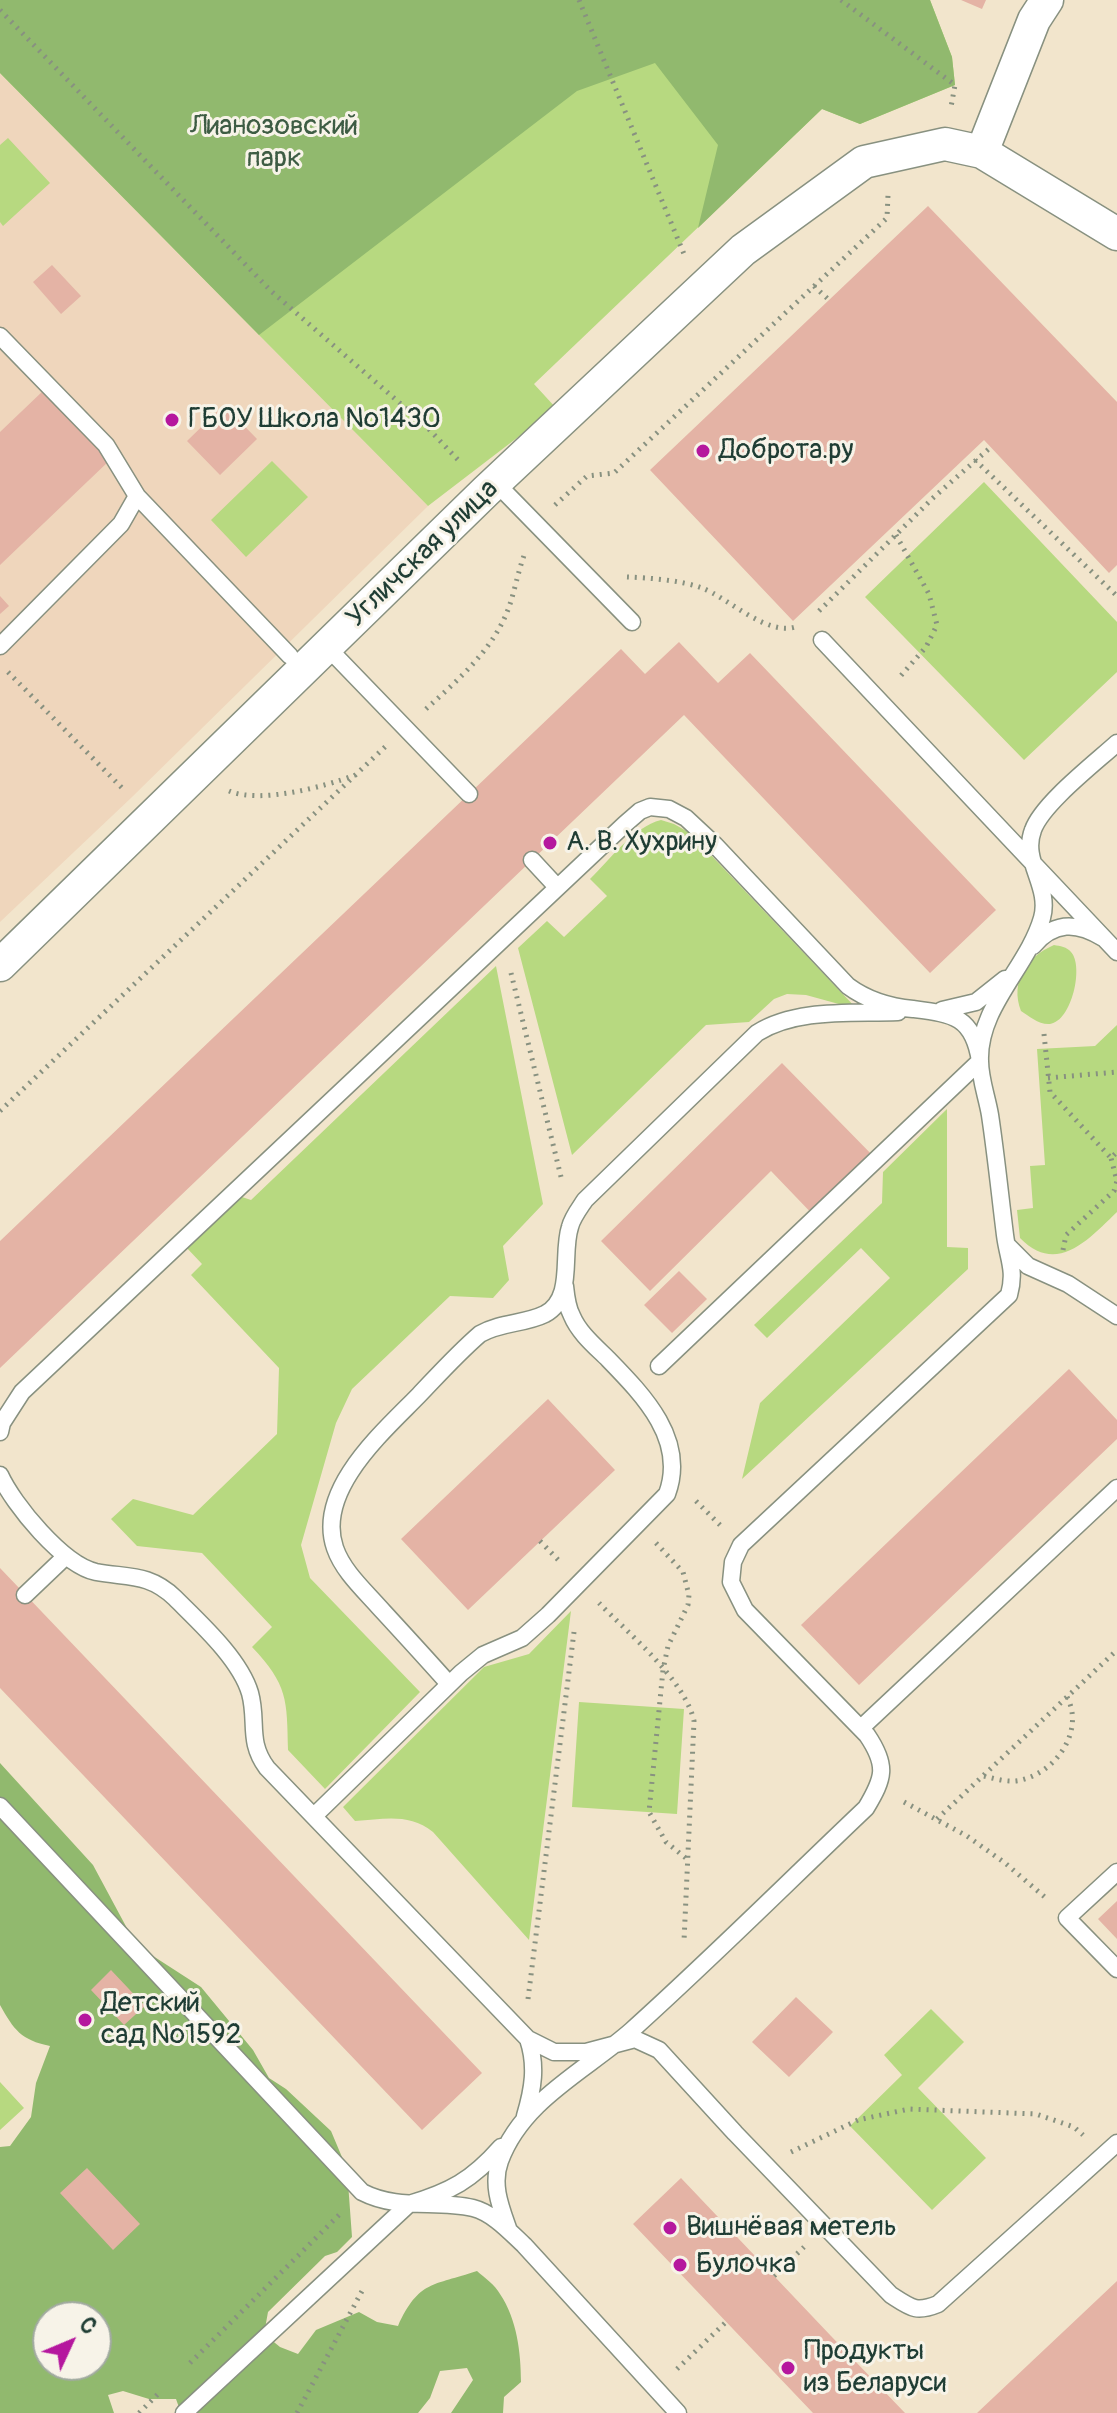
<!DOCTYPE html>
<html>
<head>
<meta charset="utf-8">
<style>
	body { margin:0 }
	#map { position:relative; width:1117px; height:2413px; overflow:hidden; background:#f2e5cc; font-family:Pangolin,sans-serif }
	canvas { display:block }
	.north { position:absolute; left:32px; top:2301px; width:80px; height:80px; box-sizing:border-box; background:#f7f3e8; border:2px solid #a1aaa0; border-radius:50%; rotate:46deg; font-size:22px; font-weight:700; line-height:32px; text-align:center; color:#1f3d34 }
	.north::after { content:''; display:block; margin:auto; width:28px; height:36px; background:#b5179e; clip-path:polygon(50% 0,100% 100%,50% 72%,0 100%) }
</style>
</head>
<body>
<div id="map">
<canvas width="1117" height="2413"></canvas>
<div class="north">С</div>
</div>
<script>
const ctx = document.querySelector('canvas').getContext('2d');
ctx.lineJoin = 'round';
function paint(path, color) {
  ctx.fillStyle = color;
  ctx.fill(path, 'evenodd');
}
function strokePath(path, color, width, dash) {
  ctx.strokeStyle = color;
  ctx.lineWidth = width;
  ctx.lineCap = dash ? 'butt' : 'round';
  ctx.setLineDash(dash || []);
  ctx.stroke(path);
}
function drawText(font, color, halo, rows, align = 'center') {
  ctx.font = font + ' Pangolin,sans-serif';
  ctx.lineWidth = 6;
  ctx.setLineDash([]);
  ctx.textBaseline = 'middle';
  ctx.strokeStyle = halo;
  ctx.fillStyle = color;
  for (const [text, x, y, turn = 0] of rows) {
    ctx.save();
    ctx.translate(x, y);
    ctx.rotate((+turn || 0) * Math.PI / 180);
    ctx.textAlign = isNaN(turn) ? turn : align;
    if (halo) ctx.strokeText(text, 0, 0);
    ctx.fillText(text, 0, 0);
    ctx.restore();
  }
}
paint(new Path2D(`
	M0,73L428,506L131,798L0,922Z`), '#efd6bc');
paint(new Path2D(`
	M0,0H930L952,57L955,85L860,124L822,109L534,384L556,408L428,506L0,73Z
	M8,138L50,183L3,226L0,222V145Z
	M272,461L308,497L246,557L211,520Z
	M984,482L1117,622V672L1024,760L865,597Z
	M661,820L674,824L690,833L857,1009L806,995L787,994L774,999L749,1022L706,1025L572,1155L518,948L547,921L564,937L607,896L590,879C610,860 633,827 661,820Z
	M1054,945C1060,946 1067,947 1071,952C1084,966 1072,1021 1050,1024C1039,1025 1029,1016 1021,1011C1010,982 1026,957 1054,945Z
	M496,966L543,1204L503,1246L509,1280L493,1298L450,1296L352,1389L336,1423L301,1545L310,1578L420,1692L325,1789L288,1750C287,1700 288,1685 252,1647L272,1627L202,1553L137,1546L111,1519L133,1499L193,1515L277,1434L279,1368L191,1275L202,1264L185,1246L239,1196L251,1200Z
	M1117,1025V1212C1089,1239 1057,1276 1020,1238L1017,1210L1033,1208L1030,1166L1045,1165L1037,1049L1095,1046Z
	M947,1109V1247L968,1248V1269L742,1479L760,1403L890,1278L861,1248L767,1338L754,1325L882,1203L883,1172Z
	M571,1611L529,1940L433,1832C409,1813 385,1819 355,1821L343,1807L484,1667L529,1654Z
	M579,1702L684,1709L677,1814L572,1807Z
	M931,2009L964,2042L918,2088L986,2158L932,2210L850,2126L902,2075L884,2055Z
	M0,2082L24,2108L0,2130Z`), '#b7d980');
paint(new Path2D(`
	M0,0H930L952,57L955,85L860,124L822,109L698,228L718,145L655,63L577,91L259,335L0,73Z
	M0,1763L93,1865L136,1945L201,1987L253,2050L269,2078L286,2089L331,2131L347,2169L352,2237L337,2252L325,2256L268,2312L264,2334L280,2347L298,2354L316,2330L359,2312L377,2322L398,2326C419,2280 433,2286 477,2271C485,2278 495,2285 500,2294C517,2319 521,2353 521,2382L504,2397L503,2413H451L473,2380L467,2368L440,2371L430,2398L418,2413H181L176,2399H149L123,2391L108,2395L114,2413H0V2147L10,2146L31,2117L36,2083L50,2046C21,2040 14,2030 0,2005ZM48,2317H96V2365H48Z`), '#91b96e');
paint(new Path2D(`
	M961,0H986L982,9Z
	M928,206L1117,402V565L1109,573L984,440L793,621L650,470Z
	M52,265L81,296L61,314L33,282Z
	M44,390L110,460L0,565V432Z
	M224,405L257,439L220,475L187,441Z
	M0,596L9,606L0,614Z
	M679,642L718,683L750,653L996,910L930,973L684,715L0,1368V1241L621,649L645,674Z
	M782,1063L879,1162L819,1221L771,1171L650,1291L601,1241Z
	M679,1271L707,1299L672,1333L644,1305Z
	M1069,1369L1117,1420V1439L859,1685L801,1625Z
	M548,1399L615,1470L468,1610L401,1539Z
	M0,1568L482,2073L422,2130L0,1688Z
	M1117,1901V1939L1098,1919Z
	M111,1970L145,2006L124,2025L91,1990Z
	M796,1997L833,2032L789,2077L752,2042Z
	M87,2168L140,2224L113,2250L60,2193Z
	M681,2178L831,2336L905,2413H813L633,2224Z
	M1117,2281V2413H977L1081,2315Z`), '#e4b3a5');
const service = new Path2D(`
	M0,336L106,445L137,496L121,524L0,646
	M496,483L632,622
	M137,496L290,656
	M822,640L1117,952
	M327,647L469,794
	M532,860L557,887
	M1033,946C1054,921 1077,922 1103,938
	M942,1010L976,1002L1005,979
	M1008,1246L1028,1266L1068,1284L1117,1316
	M0,1432L2,1423L22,1392L625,824L640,811L650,807L669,809L686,818L715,845L848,986C867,1000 890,1007 913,1009C953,1014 973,1016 980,1061L659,1366
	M0,1475C13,1504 63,1565 96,1572C128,1578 149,1573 175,1598C200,1623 240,1659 250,1693C258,1722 247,1741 267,1768L528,2039L554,2052H586L635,2039L659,2050L735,2133L891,2295C911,2308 916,2313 938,2304L1117,2143
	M25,1595L66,1556
	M449,1684C426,1658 402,1632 379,1607C363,1589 343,1571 335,1548C315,1490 384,1431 419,1395C439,1374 458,1353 480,1334C501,1322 525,1324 545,1314C575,1298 561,1254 570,1227C572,1218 579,1209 585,1200L757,1033C797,1008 852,1014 898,1012
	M861,1728L1117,1488
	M0,1806L362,2192C399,2211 435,2199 473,2208C493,2213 510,2232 524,2245L678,2413
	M314,1816L461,1673L483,1655L522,1638L548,1615L667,1494C687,1440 644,1396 608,1359C596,1347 579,1333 572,1316C567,1307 566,1296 565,1286
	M1117,1872L1067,1918L1117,1969
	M525,2116C533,2089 537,2066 528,2039
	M509,2231C501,2208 491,2185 500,2161C522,2100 587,2070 632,2030C712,1958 788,1882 866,1808C884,1778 888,1766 867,1735L745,1610L731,1582L733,1562L741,1545L1009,1295C1016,1270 1008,1259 1005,1235C1000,1195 996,1155 990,1115C987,1097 980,1079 980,1061C978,1007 1028,967 1042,918C1051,886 1021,861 1033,830C1042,804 1095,763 1117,743
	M184,2413L409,2204C450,2192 472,2180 501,2147`);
const minor = new Path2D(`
	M982,152L1034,20L1047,0
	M0,965L486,491L743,250L864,162L945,144L982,152L1117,234`);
strokePath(service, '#889180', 19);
strokePath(minor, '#889180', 35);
strokePath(new Path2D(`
	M579,0L684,254
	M841,0L955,85L951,107
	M0,10L271,291L424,424L461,463
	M814,286L829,300
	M975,460L1117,596
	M555,505L587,476L614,473L887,218L888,195
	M896,535L929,594L937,625L926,647L898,679
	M627,577C650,578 680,580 702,588C729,598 768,638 798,626
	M819,611L934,497L991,447
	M8,672L125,791
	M426,709C458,680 494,649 509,607C515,590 518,571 525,553
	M229,791C260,804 324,787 355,775
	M511,973L562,1181
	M1044,1034L1050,1092L1111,1158L1117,1152
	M1048,1078L1117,1072
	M0,1111L386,746
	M1063,1250L1066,1235L1114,1191L1117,1181L1111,1158
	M696,1501L720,1525
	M540,1541L562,1564
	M656,1543L683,1572L689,1595L688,1605L668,1646L663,1670L649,1812L666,1842L687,1859
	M599,1603C629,1634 685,1680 694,1721L684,1941
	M984,1776C996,1779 1009,1783 1021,1780C1056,1772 1085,1731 1067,1697
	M904,1802L967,1836L1005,1863L1047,1899
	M937,1819L1117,1650
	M528,1999L574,1632
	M791,2152L858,2120L909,2109L1036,2114L1074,2127L1083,2135
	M774,2276L804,2247
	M190,2363L342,2212
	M677,2369L726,2322
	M139,2413L160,2392
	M297,2413L362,2291`), '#889180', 5, [2, 6]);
strokePath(service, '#fff', 16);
strokePath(minor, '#fff', 32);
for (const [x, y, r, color] of [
	[172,420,8,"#b5179e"],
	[703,451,8,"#b5179e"],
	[550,843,8,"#b5179e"],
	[85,2020,8,"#b5179e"],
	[670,2228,8,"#b5179e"],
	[680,2265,8,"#b5179e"],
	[788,2368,8,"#b5179e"]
]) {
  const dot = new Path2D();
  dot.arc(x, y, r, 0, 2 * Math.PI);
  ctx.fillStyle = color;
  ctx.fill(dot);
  strokePath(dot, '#f7f3e8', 3);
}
drawText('28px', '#3d5c43', '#f7f3e8', [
	["Лианозовский",274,127],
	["парк",274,159]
]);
drawText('28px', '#1f3d34', '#f7f3e8', [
	["ГБОУ Школа №1430",188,420],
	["Доброта.ру",719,451],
	["А. В. Хухрину",566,843],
	["Детский",101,2004],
	["сад №1592",101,2036],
	["Вишнёвая метель",686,2228],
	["Булочка",696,2265],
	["Продукты",804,2352],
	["из Беларуси",804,2384]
], 'left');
drawText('28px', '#1f3d34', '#f7f3e8', [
	["Угличская улица",423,554,-44]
]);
</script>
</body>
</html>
